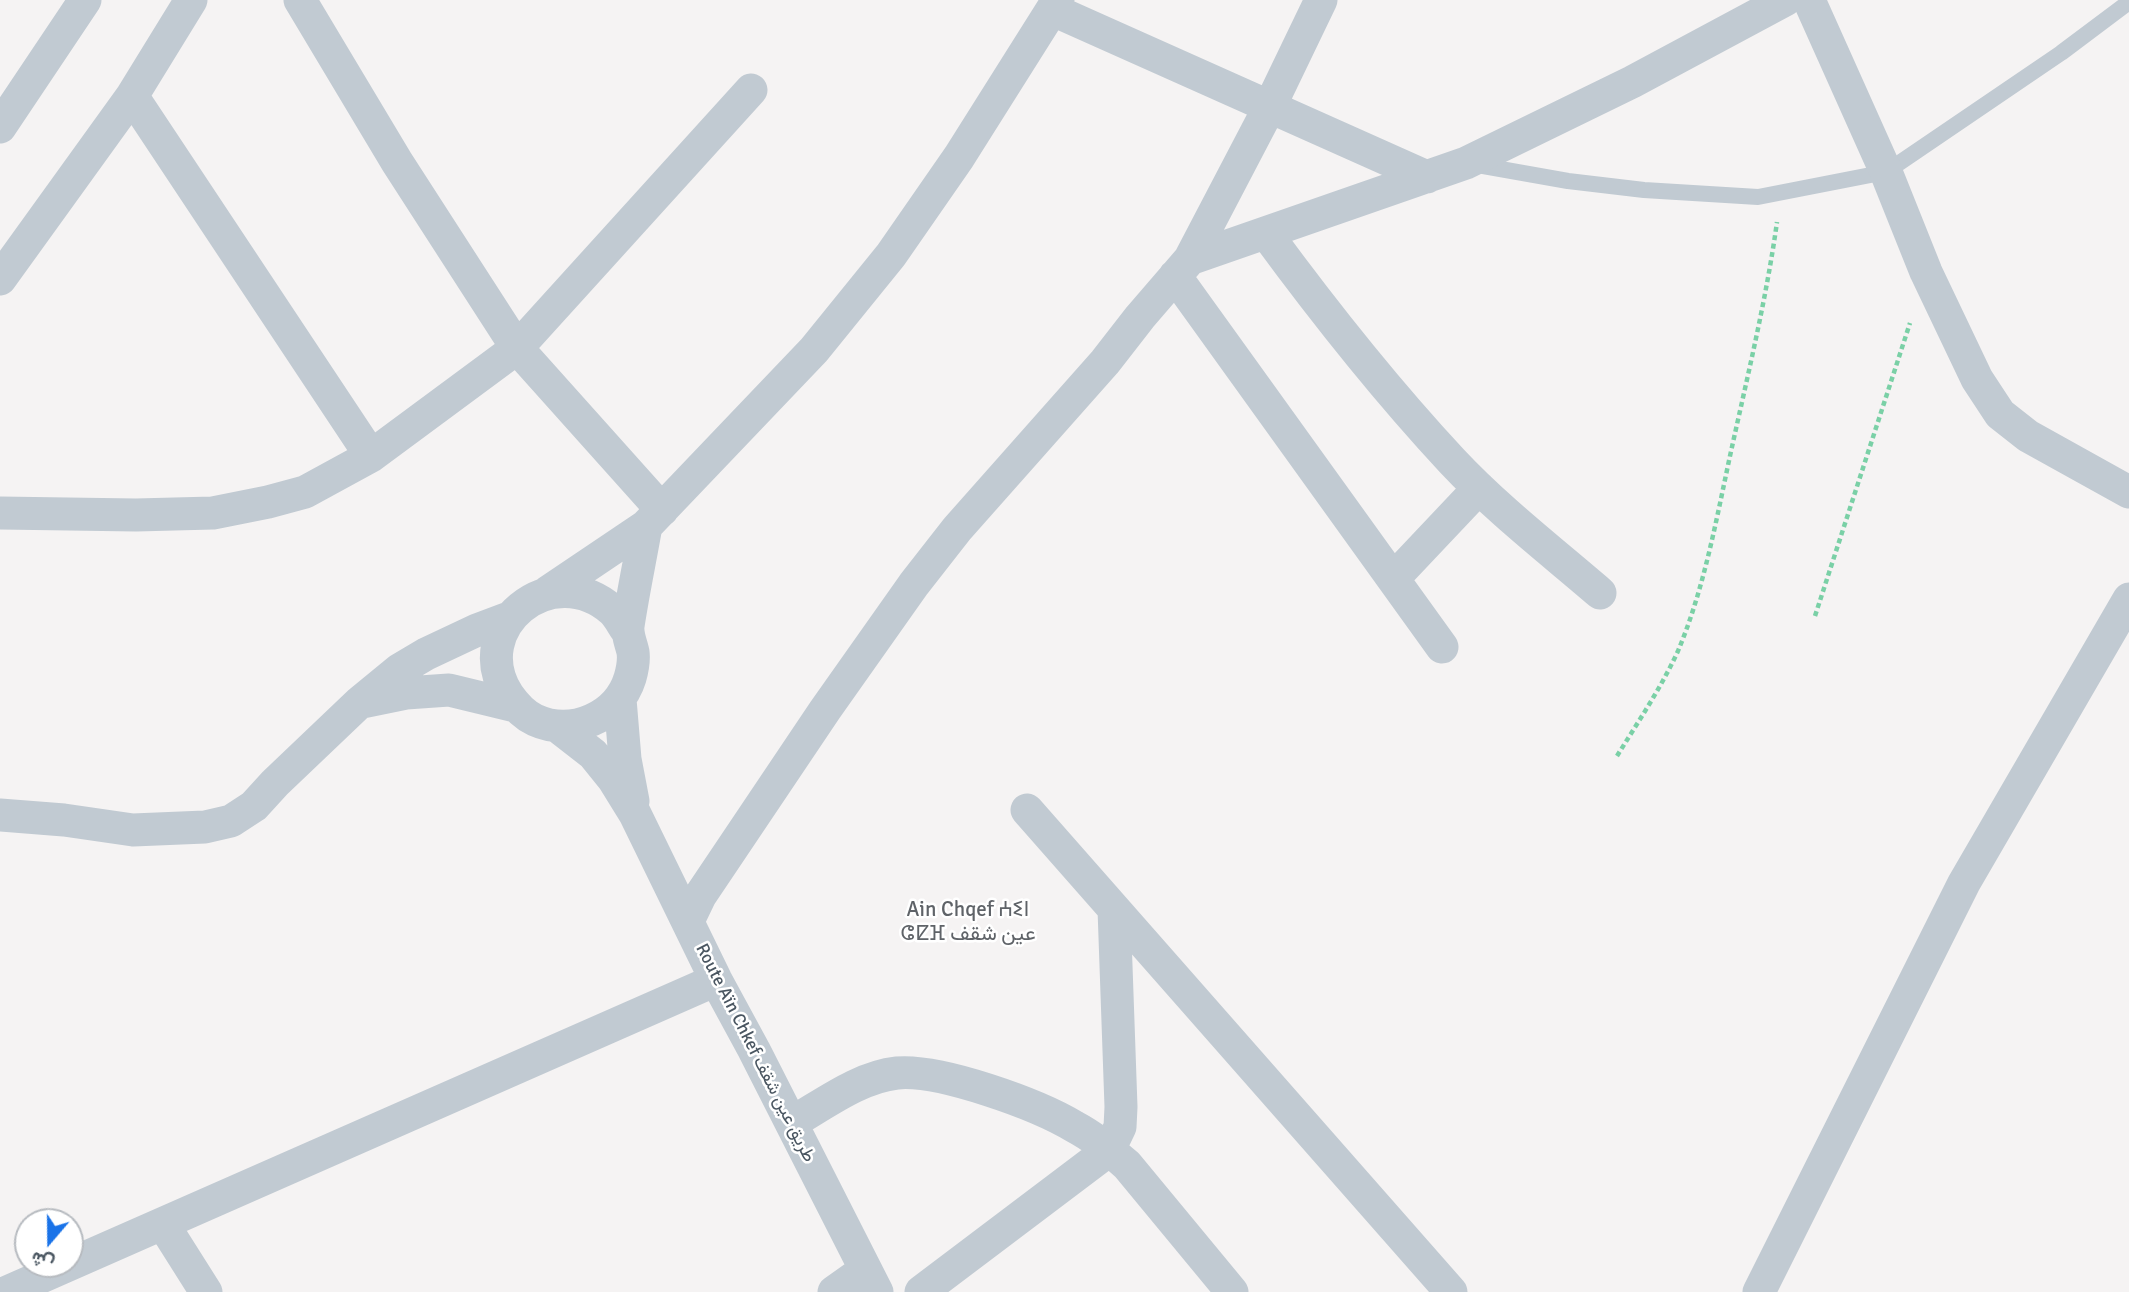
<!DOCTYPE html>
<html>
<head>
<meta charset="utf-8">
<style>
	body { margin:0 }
	#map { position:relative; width:2129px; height:1292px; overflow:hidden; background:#f5f3f3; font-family:Signika,Vazirmatn,sans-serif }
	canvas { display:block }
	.north { position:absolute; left:14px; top:1208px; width:70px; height:70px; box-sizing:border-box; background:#fff; border:2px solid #b7bbc0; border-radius:50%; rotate:200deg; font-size:19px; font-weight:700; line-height:28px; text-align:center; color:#4a5661 }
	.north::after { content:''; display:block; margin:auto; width:24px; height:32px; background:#1a73e8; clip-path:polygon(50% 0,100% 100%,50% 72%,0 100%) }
</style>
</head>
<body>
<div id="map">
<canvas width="2129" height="1292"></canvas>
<div class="north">ش</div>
</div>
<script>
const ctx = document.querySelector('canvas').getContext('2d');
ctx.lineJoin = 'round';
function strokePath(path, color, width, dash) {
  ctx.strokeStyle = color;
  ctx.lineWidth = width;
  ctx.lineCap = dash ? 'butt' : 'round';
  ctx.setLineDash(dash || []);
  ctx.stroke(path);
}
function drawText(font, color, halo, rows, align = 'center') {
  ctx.font = font + ' Signika,Vazirmatn,"Noto Sans Tifinagh",sans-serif';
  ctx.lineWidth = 5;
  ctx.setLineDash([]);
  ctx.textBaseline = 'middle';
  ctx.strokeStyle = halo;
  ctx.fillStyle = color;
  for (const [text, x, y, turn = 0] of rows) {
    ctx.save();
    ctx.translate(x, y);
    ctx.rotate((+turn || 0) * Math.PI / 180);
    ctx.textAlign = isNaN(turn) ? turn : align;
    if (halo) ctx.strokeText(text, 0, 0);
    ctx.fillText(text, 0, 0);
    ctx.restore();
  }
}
strokePath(new Path2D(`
	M1815,616L1910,323
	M1617,756C1638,722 1661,688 1678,651C1704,589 1716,521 1730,456C1747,378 1766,301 1777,222`), '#7ad0a6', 4.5, [5, 3.5]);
strokePath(new Path2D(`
	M1472,164L1568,181L1644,190L1758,197L1886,172L2061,53L2129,2`), '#c1cad2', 16);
strokePath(new Path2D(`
	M300,0L397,162L517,348L662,510
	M1809,0L1886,172L1926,272L1977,379L2000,414L2028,436L2129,492
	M1053,10L1427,177
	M132,96L371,456
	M0,127L85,0
	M1266,233C1324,312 1385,389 1452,461C1497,509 1550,550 1600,593
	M1190,259L1466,163L1632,82L1785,0
	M1175,276L1442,647
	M0,279L132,96L191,0
	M0,513L136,515L213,513L268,502L305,492L371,456L517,348L751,90
	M1393,579L1479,488
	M548,592L646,526L814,350L891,255L959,157L1058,0
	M627,631C622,624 618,615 612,610C551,557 465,628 508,695C515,705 524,715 535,720C572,737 618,717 630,678C632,671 634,659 633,652C631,643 627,635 628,626C633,593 640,560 646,526
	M620,699L625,759L633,801
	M362,702L406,693L449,690L515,706
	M557,726L593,754L614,780L635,814L716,980L754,1050L877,1292
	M1027,810L1451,1292
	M0,815L64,820L133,830L205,827L231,821L254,806L275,783L360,702L399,670L426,654L477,630L509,618
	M688,921L700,896L825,710L914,584L957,529L1105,362L1140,317L1190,259L1270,106L1321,0
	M791,1123C823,1105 859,1077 897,1073C940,1069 1037,1104 1075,1127C1094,1137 1111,1151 1127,1165L1232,1292
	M163,1224L206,1292
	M7,1292L716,980
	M834,1292L865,1270
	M921,1292L1109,1150L1120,1127L1121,1107L1114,909
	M1759,1292L1964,883L2129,599`), '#c1cad2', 33);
drawText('18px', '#4a5661', '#fff', [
	["Route Aïn Chkef طريق عين شقف",755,1053,63]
]);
drawText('21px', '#5f6368', '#fff', [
	["Ain Chqef ⵄⵉⵏ",968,910],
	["ⵛⵇⴼ عين شقف",968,934]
]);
</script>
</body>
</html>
